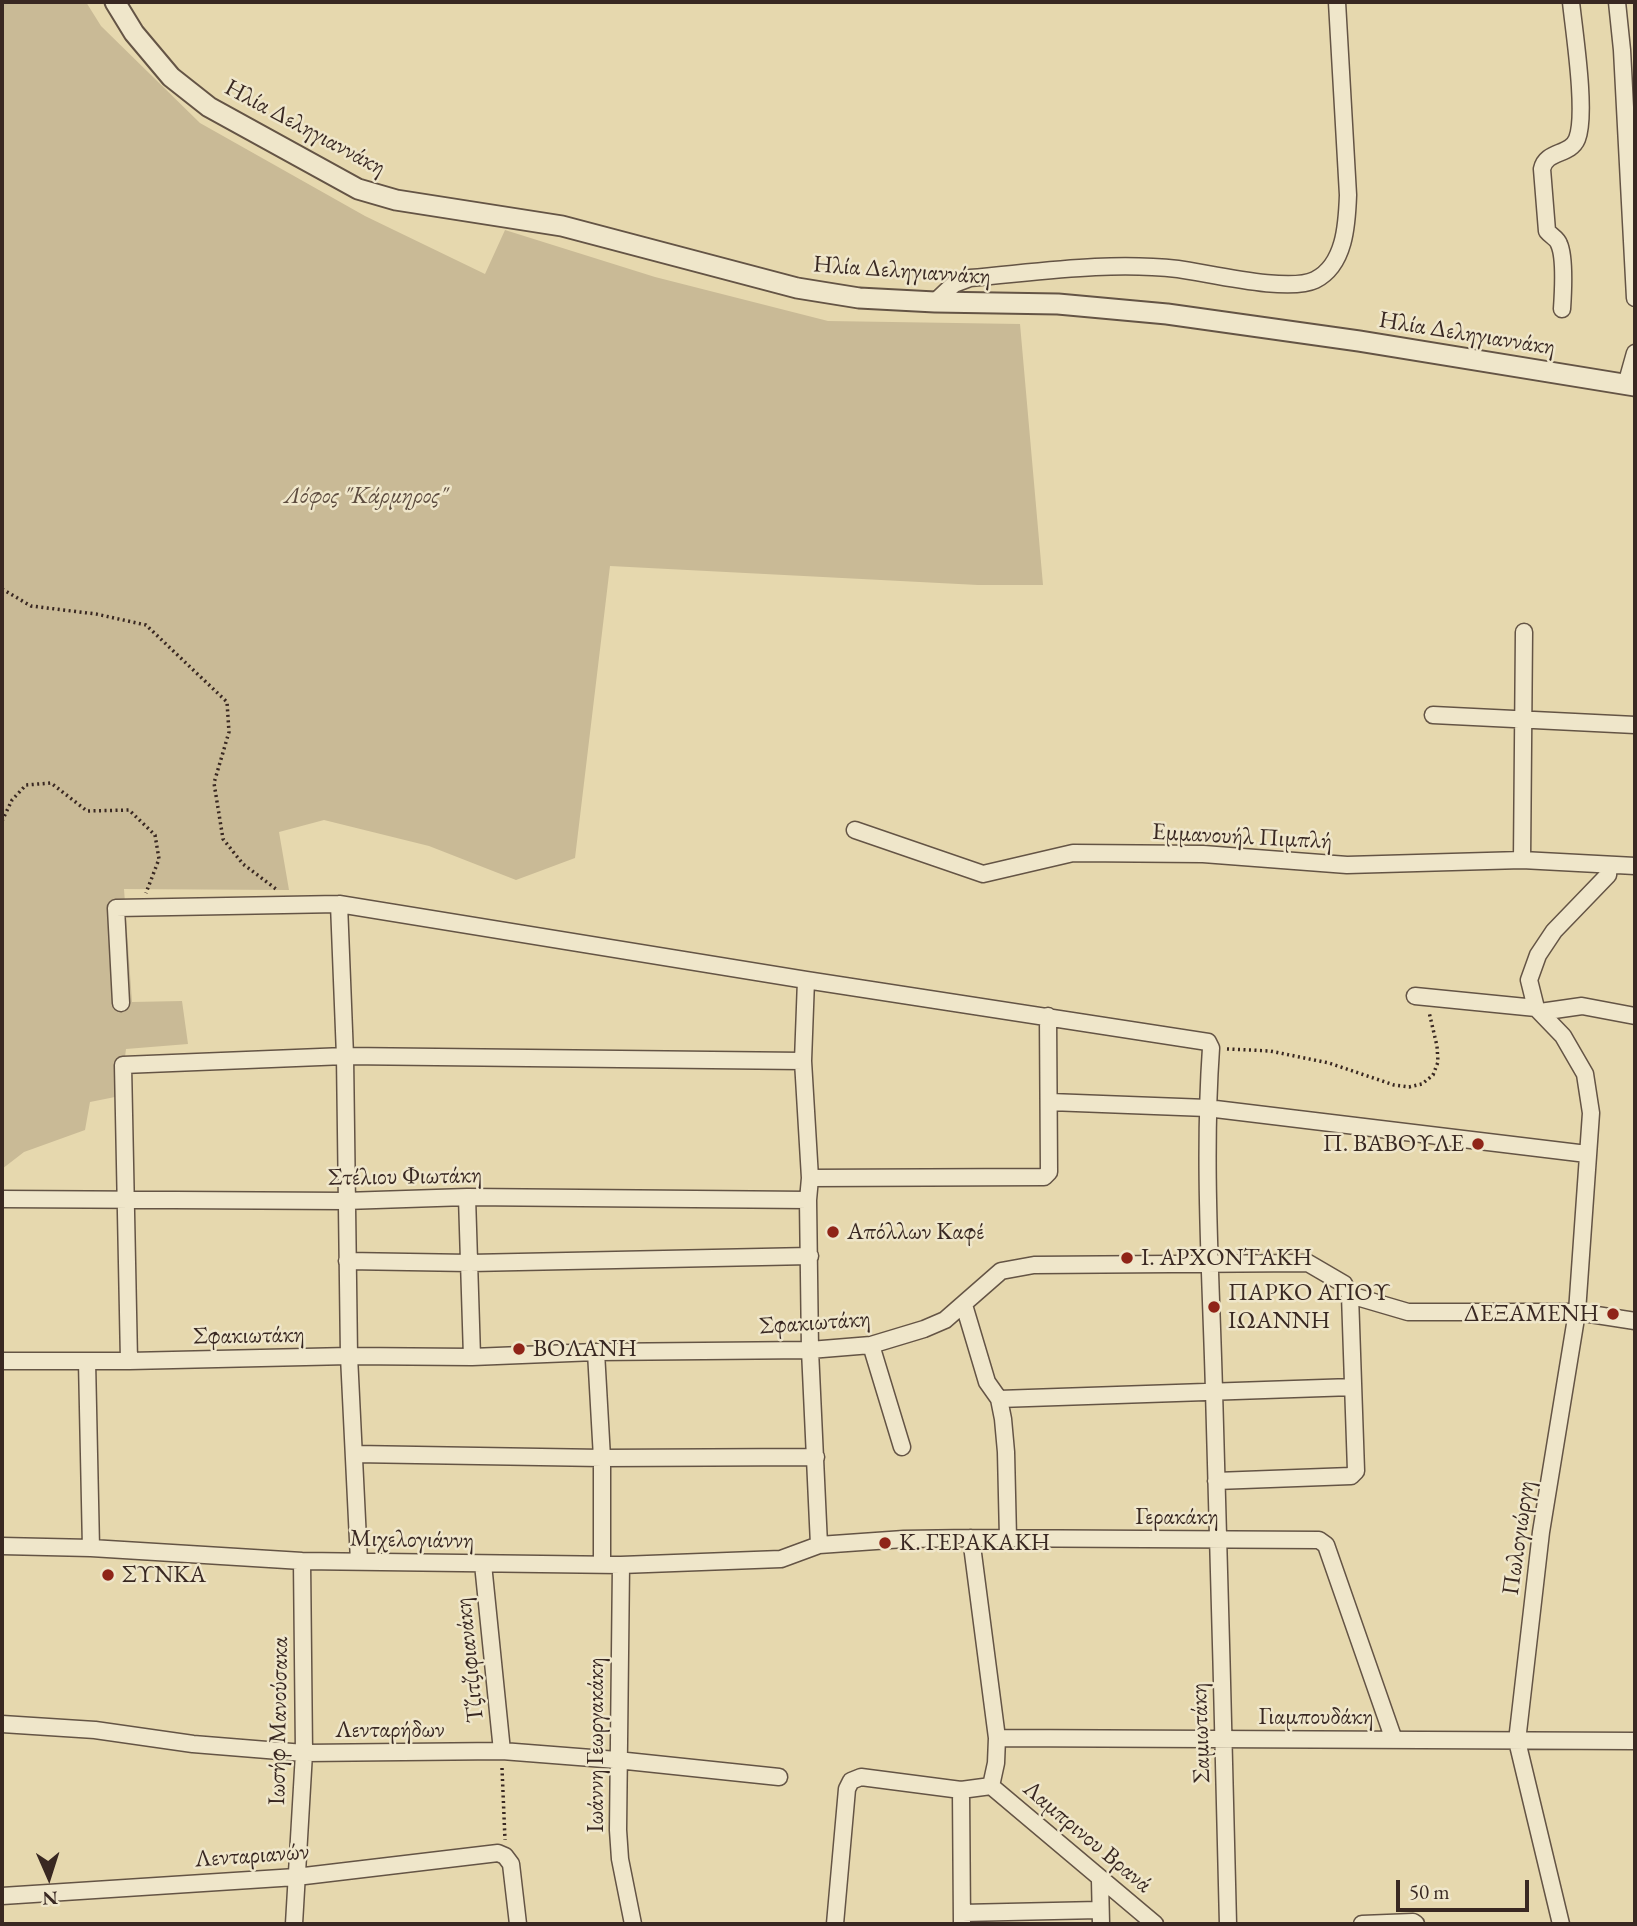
<!DOCTYPE html>
<html>
<head>
<meta charset="utf-8">
<style>
	body { margin:0 }
	#map { position:relative; width:1637px; height:1926px; overflow:hidden; background:#e6d8ae; font-family:"EB Garamond",serif }
	canvas { display:block }
	.frame { position:absolute; inset:0; border:4px solid #392822; pointer-events:none }
	.north { position:absolute; left:14px; top:1842px; width:70px; height:70px; -webkit-text-stroke:5px #efe6ca; paint-order:stroke; rotate:177deg; font-size:19px; font-weight:700; line-height:28px; text-align:center; color:#392822 }
	.north::after { content:''; display:block; margin:auto; width:24px; height:32px; background:#392822; clip-path:polygon(50% 0,100% 100%,50% 72%,0 100%) }
	.scale { position:absolute; left:1396px; top:1880px; width:133px; height:32px; box-sizing:border-box; border:4px solid #392822; border-top:0; padding-left:9px; font-size:21px; line-height:24px; white-space:nowrap; color:#392822; -webkit-text-stroke:5px #efe6ca; paint-order:stroke }
</style>
</head>
<body>
<div id="map">
<canvas width="1637" height="1926"></canvas>
<div class="frame"></div>
<div class="north">N</div>
<div class="scale">50 m</div>
</div>
<script>
const ctx = document.querySelector('canvas').getContext('2d');
ctx.lineJoin = 'round';
function paint(path, color) {
  ctx.fillStyle = color;
  ctx.fill(path, 'evenodd');
}
function strokePath(path, color, width, dash) {
  ctx.strokeStyle = color;
  ctx.lineWidth = width;
  ctx.lineCap = dash ? 'butt' : 'round';
  ctx.setLineDash(dash || []);
  ctx.stroke(path);
}
function drawText(font, color, halo, rows, align = 'center') {
  ctx.font = font + ' "EB Garamond",serif';
  ctx.lineWidth = 5;
  ctx.setLineDash([]);
  ctx.textBaseline = 'middle';
  ctx.strokeStyle = halo;
  ctx.fillStyle = color;
  for (const [text, x, y, turn = 0] of rows) {
    ctx.save();
    ctx.translate(x, y);
    ctx.rotate((+turn || 0) * Math.PI / 180);
    ctx.textAlign = isNaN(turn) ? turn : align;
    if (halo) ctx.strokeText(text, 0, 0);
    ctx.fillText(text, 0, 0);
    ctx.restore();
  }
}
paint(new Path2D(`
	M2,2H86L101,26L200,123L365,216L485,274L505,230L655,277L828,321L1020,324L1043,585H978L610,566L575,858L516,880L429,846L324,820L279,832L289,890L124,889L132,1002L182,1001L188,1044L126,1049L120,1096L90,1102L85,1130L24,1152L2,1169Z`), '#c9ba96');
const minor = new Path2D(`
	M1617,2L1622,50L1635,298
	M935,302L954,284L970,278C1039,272 1108,261 1178,269C1209,273 1288,293 1315,280C1345,265 1347,224 1348,195L1337,2
	M1562,309C1563,294 1565,257 1559,244C1557,238 1551,236 1547,231L1542,169C1546,150 1570,156 1577,139C1587,114 1574,31 1571,2
	M1626,385L1635,353
	M1433,715L1635,725
	M855,830L983,874L1073,853L1203,854L1347,865L1522,860L1635,866
	M1522,860L1524,632
	M339,904L345,1056L349,1356L359,1561
	M806,980L803,1061L810,1178L808,1200L810,1350L819,1545
	M1415,996L1536,1008
	M121,1003L116,908L339,904L806,980L1208,1042L1211,1048C1203,1162 1211,1276 1214,1391C1219,1569 1224,1746 1228,1924
	M1540,1012L1582,1006L1635,1016
	M1050,1102L1207,1108L1587,1154
	M810,1178L1044,1177L1049,1172L1048,1016
	M467,1197L472,1357
	M2,1199L345,1201L467,1197L808,1200
	M347,1261L470,1263L810,1256
	M964,1305L987,1382L999,1399L1003,1419L1006,1452L1008,1538
	M871,1345L902,1447
	M596,1352L602,1458V1564
	M2,1361H129L349,1356L472,1357L596,1352L810,1350L871,1345L924,1329L945,1320L1001,1271L1034,1265L1308,1263L1344,1284L1350,1295L1408,1312H1577L1635,1321
	M87,1361L91,1548
	M129,1361L123,1065L345,1056L803,1061
	M999,1399L1353,1387
	M355,1454L602,1458L816,1457
	M1216,1481L1351,1476L1356,1471L1350,1295
	M971,1538L997,1738L996,1763L991,1786
	M2,1546L91,1548L302,1561L621,1565L781,1559L819,1545L904,1539L971,1538L1319,1540L1326,1545L1394,1740
	M483,1564L502,1751
	M621,1565L618,1830L620,1859L633,1924
	M2,1724L95,1730L193,1744L304,1753L502,1751L617,1760L779,1777
	M997,1738L1635,1741
	M991,1786L1155,1924
	M961,1790L962,1924
	M1100,1880L1101,1924
	M2,1896L296,1877L498,1853L505,1856L511,1864L518,1924
	M962,1913L1099,1910
	M294,1924L304,1753L302,1561
	M835,1924L847,1789L851,1781L861,1777L961,1790L991,1786
	M1362,1924L1413,1922L1416,1924
	M1561,1924L1517,1741L1541,1532L1577,1312L1591,1113L1585,1074L1563,1036L1536,1008L1529,980L1538,955L1554,931L1608,875L1609,865`);
const tertiary = new Path2D(`
	M115,2L134,33L171,77L209,107L358,189L396,200L562,226L797,288L859,298L935,302L1058,304L1167,314L1359,341L1635,386`);
strokePath(minor, '#645445', 19);
strokePath(tertiary, '#645445', 23);
strokePath(new Path2D(`
	M2,589L31,606L96,614L146,625L227,702L229,732L214,783L223,839L243,864L276,889
	M2,821L12,800L26,785L51,783L87,811L129,810L155,835L159,859L146,893
	M1227,1049L1270,1051L1329,1063L1394,1085L1409,1087L1422,1084L1433,1075L1438,1062L1437,1046L1429,1012
	M502,1768L505,1840`), '#392822', 3.5, [2, 3.5]);
strokePath(minor, '#efe6ca', 16);
strokePath(tertiary, '#efe6ca', 19);
for (const [x, y, r, color] of [
	[1478,1144,7,"#8f2418"],
	[833,1232,7,"#8f2418"],
	[1127,1258,7,"#8f2418"],
	[1214,1307,7,"#8f2418"],
	[1613,1314,7,"#8f2418"],
	[519,1349,7,"#8f2418"],
	[885,1543,7,"#8f2418"],
	[108,1575,7,"#8f2418"]
]) {
  const dot = new Path2D();
  dot.arc(x, y, r, 0, 2 * Math.PI);
  ctx.fillStyle = color;
  ctx.fill(dot);
  strokePath(dot, '#efe6ca', 2.5);
}
drawText('24px', '#392822', '#efe6ca', [
	["Ηλία Δεληγιαννάκη",305,128,28],
	["Ηλία Δεληγιαννάκη",902,271,4],
	["Ηλία Δεληγιαννάκη",1467,334,9],
	["Εµµανουήλ Πιµπλή",1242,837,3],
	["Στέλιου Φιωτάκη",405,1177,-1],
	["Σφακιωτάκη",815,1323,-4],
	["Σφακιωτάκη",249,1336,-1],
	["Γερακάκη",1177,1517],
	["Πωλογιώργη",1519,1538,-82],
	["Μιχελογιάννη",412,1540,1],
	["Τζιτζιφιανάκη",470,1660,-96],
	["Γιαμπουδάκη",1316,1717],
	["Ιωσήφ Μανούσακα",279,1721,-89],
	["Λενταρήδων",390,1730],
	["Σαμιωτάκη",1201,1733,-92],
	["Ιωάννη Γεωργακάκη",596,1745,-90],
	["Λαμπρινου Βρανά",1087,1837,40],
	["Λενταριανών",252,1856,-4]
]);
drawText('italic 24px', '#5d4c3f', '#efe6ca', [
	["Λόφος \"Κάρμηρος\"",366,496]
]);
drawText('24px', '#392822', '#efe6ca', [
	["Π. ΒΑΒΟΥΛΕ",1464,1144,"right"],
	["Απόλλων Καφέ",847,1232],
	["Ι. ΑΡΧΟΝΤΑΚΗ",1141,1258],
	["ΠΑΡΚΟ ΑΓΙΟΥ",1228,1293],
	["ΙΩΑΝΝΗ",1228,1321],
	["ΔΕΞΑΜΕΝΗ",1599,1314,"right"],
	["ΒΟΛΑΝΗ",533,1349],
	["Κ. ΓΕΡΑΚΑΚΗ",899,1543],
	["ΣΥΝΚΑ",122,1575]
], 'left');
</script>
</body>
</html>
